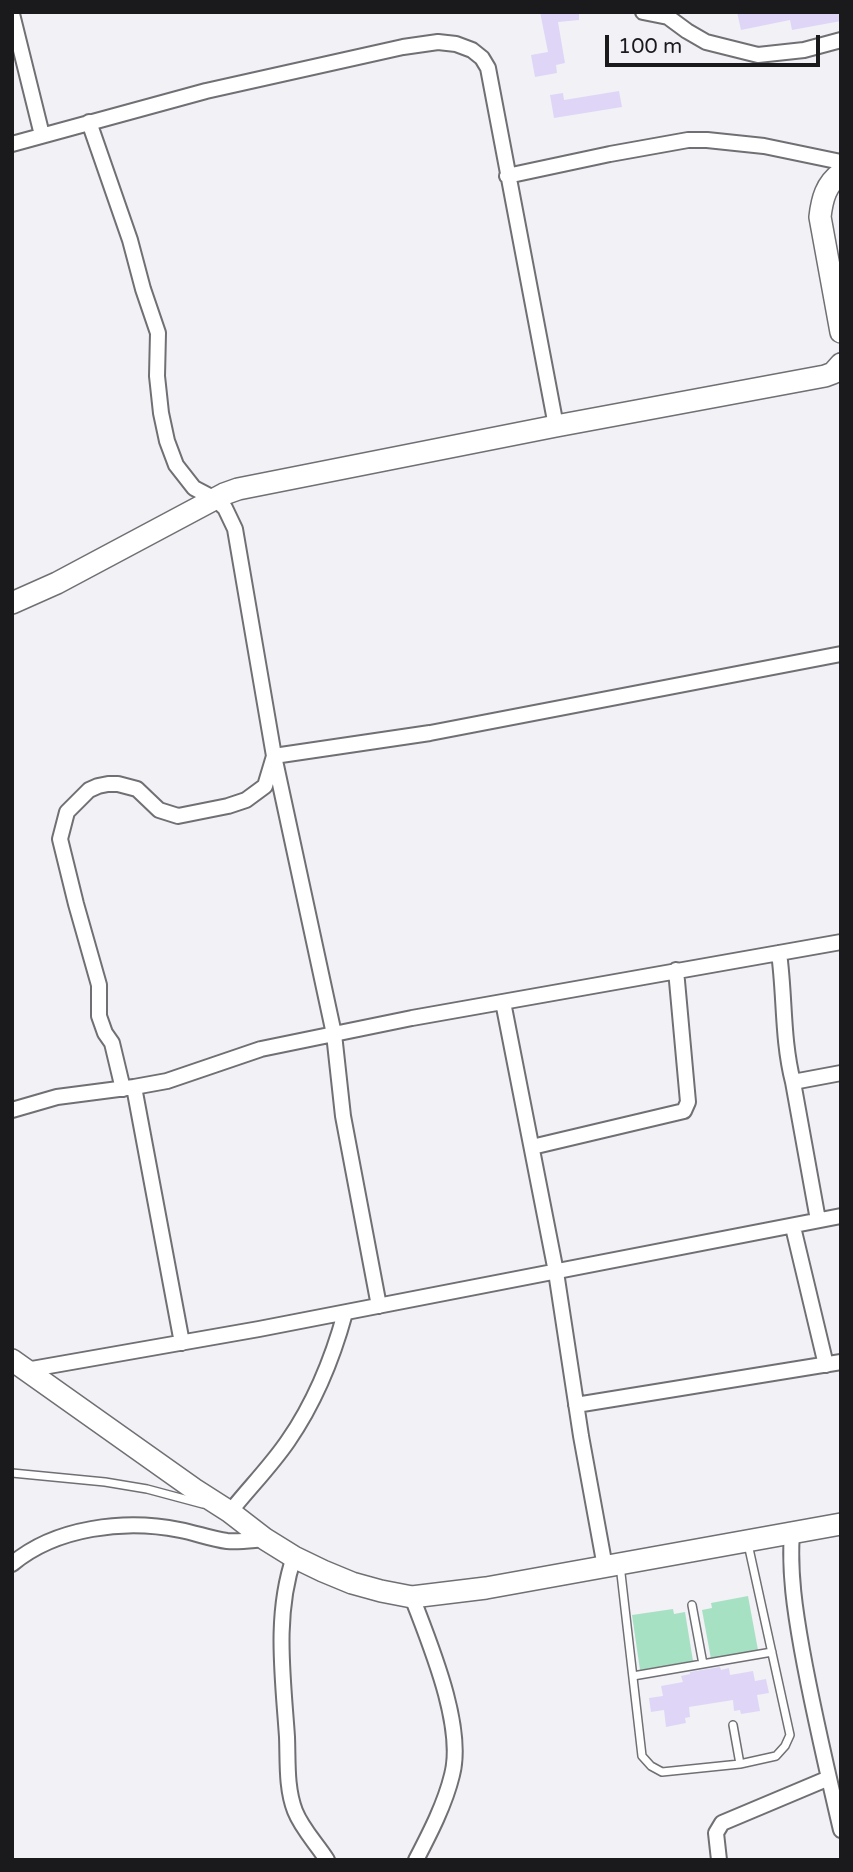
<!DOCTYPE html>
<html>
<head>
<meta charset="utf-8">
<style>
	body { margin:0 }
	#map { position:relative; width:853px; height:1872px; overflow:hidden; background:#f2f1f6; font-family:"Varela Round",sans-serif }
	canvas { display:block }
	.frame { position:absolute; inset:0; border:14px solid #1a191b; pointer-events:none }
	.scale { position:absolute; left:605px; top:35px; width:215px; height:32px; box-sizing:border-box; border:4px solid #1a191b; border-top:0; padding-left:9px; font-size:21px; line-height:24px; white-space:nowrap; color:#1a191b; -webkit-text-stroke:5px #f2f1f6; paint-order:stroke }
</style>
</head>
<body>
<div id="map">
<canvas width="853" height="1872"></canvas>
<div class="frame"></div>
<div class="scale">100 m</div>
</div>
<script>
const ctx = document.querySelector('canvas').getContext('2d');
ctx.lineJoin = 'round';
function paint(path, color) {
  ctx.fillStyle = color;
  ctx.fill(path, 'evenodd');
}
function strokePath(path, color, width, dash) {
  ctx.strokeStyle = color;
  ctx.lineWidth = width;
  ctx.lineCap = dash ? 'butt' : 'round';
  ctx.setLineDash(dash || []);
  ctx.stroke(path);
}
paint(new Path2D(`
	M748,1596L758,1650L711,1659L702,1610L712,1608L711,1603Z
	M673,1609L674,1614L685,1612L693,1661L640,1670L632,1615Z`), '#a7e1c4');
paint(new Path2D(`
	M540,12H579V20L558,22L565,63L556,65L557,73L535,77L531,55L548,52Z
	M737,12H841V21L792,30L790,20L741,30Z
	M619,91L622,107L554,118L550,95L563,93L564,100Z
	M720,1667L721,1670L729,1668L730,1675L753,1671L755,1681L766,1679L769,1693L757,1695L760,1711L741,1714L740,1710L734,1711L733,1700L689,1707L690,1717L685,1718L686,1723L666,1727L664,1710L651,1712L649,1698L663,1696L661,1686L683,1682L681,1676L690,1674V1672Z`), '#dfd6f7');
const lane = new Path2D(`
	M12,1473L105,1482L147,1489L203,1504
	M620,1565L642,1756L651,1766L662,1772L740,1764L776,1756L785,1746L790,1735L748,1544
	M692,1605L703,1664
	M633,1676L772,1652
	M733,1725L740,1764`);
const street = new Path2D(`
	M643,12L668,17L687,31L706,42L758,55L804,50L841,40
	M12,14L42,135
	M89,122L130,240L143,289L158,333L157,376L161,413L167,441L176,465L194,488L215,499L225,508L235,529L274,756L334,1034L343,1116L379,1306
	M12,144L206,91L403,47L438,42L456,44L472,50L482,58L488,68L556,426
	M507,176L610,154L688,140H707L764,146L841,162
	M779,953C785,996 782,1039 793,1082L818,1220
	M503,1002L556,1272L581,1436L605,1567
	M793,1082L841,1073
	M134,1087L182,1343
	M123,1089L112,1043L105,1033L99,1016V985L76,904L60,839L67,812L89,790L98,786L108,784H118L137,789L159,810L178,816L228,806L246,800L265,786L274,756L430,733L841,654
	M12,1110L57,1097L134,1087L167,1081L261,1049L412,1018L841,942
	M532,1147L684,1111L688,1102L676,970
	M793,1227L826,1365
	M26,1370L259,1329L841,1216
	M576,1405L841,1362
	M230,1512C249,1488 271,1466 288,1441C315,1402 333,1357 345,1313
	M792,1532C789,1572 795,1611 802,1650C813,1711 827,1770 841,1830
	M294,1557C274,1615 283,1677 287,1737C288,1761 286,1788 295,1811C302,1829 317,1844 327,1860
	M12,1564C56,1527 125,1519 180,1530C196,1533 211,1539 227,1541C240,1542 252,1540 265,1539
	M412,1597C429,1642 465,1726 452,1775C445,1804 430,1833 416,1860
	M719,1860L716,1833L722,1823L829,1778`);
const secondary = new Path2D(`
	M841,173C826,184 822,199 820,217L841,332
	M12,603L57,583L224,494L238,489L556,426L825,376L833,373L841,364
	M12,1360L194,1489L230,1512L265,1539L294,1557L323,1571L352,1583L381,1591L412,1597L486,1588L841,1524`);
strokePath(lane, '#706f73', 10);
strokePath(street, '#706f73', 18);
strokePath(secondary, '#706f73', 24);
strokePath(lane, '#fff', 7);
strokePath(street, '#fff', 14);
strokePath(secondary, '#fff', 21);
</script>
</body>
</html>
